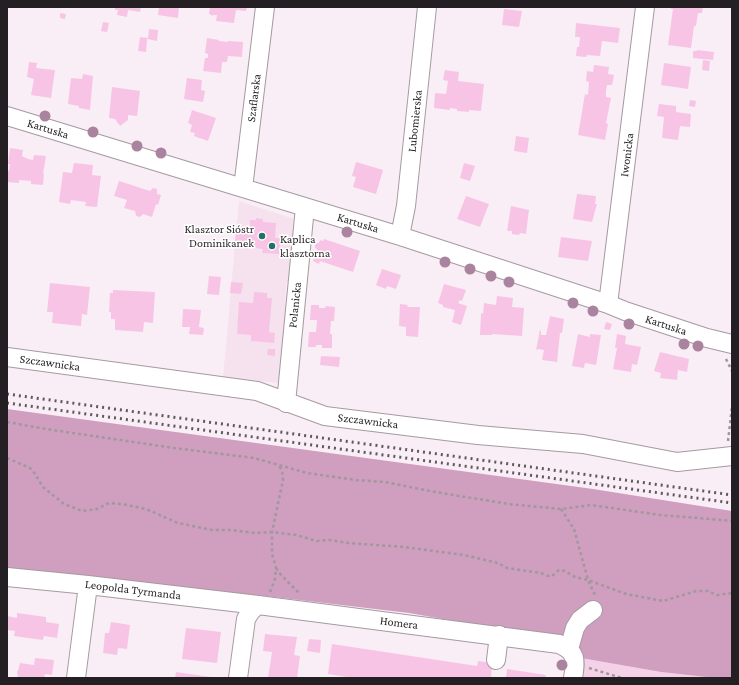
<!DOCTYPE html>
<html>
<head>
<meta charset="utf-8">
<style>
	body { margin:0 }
	#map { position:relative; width:739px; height:685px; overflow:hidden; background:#f9eef5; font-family:"Crimson Pro",serif }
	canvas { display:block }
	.frame { position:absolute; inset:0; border:8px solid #231f22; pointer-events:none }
</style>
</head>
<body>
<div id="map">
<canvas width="739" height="685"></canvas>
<div class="frame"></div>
</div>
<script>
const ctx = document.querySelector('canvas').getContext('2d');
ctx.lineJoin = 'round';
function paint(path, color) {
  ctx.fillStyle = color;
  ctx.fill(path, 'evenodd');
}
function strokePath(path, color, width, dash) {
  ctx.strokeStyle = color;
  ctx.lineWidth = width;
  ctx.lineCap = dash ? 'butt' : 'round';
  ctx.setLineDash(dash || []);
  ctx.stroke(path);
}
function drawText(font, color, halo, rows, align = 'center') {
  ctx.font = font + ' "Crimson Pro",serif';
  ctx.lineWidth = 3;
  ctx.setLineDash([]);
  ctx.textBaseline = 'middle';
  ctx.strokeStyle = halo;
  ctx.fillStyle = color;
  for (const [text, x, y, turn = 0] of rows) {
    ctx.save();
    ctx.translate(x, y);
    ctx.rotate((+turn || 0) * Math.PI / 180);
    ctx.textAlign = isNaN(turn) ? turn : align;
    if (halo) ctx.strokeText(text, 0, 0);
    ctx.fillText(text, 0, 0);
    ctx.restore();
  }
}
paint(new Path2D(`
	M239,201L294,219L289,280L286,283L285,304L287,308L280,383L223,378Z`), '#f5e2ee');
paint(new Path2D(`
	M581,658L661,672L715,678L580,677Z`), '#f4d1e7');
paint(new Path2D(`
	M7,409L593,489L732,511V678H715L661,672L581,658L566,641L409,613L282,598L7,569Z`), '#d09ebf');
paint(new Path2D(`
	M115,7H141L140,12L128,10L127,17L117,15L118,10H115Z
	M159,7H179L178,18L158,15Z
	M210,7H247L246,11L236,10L234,23L216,21L217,15H213V16L209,14Z
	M671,7H703L702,13H698L696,26H694L691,48L668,45L673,9H671Z
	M504,9L522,11L519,27L502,25Z
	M60,13L66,14L65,19L60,18Z
	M103,22L109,23L107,32L101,31Z
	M576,23L620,28L618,43L602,41L600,56L587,55L586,57L576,56L577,47H579L580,37H575Z
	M149,29L158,30L157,41L147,39L146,52L138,51L140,37L148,38Z
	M207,38L219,40V41L228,42V41L243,42L242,57L228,56L227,62H222L221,73L203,71L205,58H208V54L205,53Z
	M697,50L714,52L713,60L693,58V51H697Z
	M703,60L710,61L709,71L702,70Z
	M29,62L37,63L36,68L55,70L51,98L31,95L34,79L27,77Z
	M664,63L691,67L688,89L661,85Z
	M594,65L609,67L608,74L614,75L612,85H607L606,91V97L611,98L606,123L608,124L605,140L578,135L585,94L588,95L589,82L586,81L587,71L593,72Z
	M445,70L459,72L458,81L484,84L481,111L469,110V112L457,111V109L450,108V110L434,108L435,93L446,94L448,81L443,80Z
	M83,74L93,76L90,110L79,108V106L68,104L71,78L82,79Z
	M187,78L202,80L201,90L205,91L203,102L184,99Z
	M112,87L140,91L137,116L128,115V120L120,126L115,119L109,118Z
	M690,100L696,101L695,107L689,106Z
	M659,104L676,106V112L691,114L690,127L680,126L678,140L662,138L664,117L657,116Z
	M192,110L216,118L208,141L194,136L195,133L190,132L192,125L188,123Z
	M516,136L529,138L527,153L514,151Z
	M10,148L23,150L22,156L28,159L33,160L34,155L46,156L43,174H44L43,185L31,184V181L19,180V183L7,182V170L9,171L10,164H8Z
	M356,162L383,170L376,194L353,187L356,177L352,176Z
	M74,163L93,165L92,175L101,176L97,207L85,206L86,202L71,200L70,204L59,202L63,172L72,173Z
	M464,163L475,166L470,181L460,178Z
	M119,181L150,191L153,188L157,189V194L161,195L158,205L156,204L152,217L143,214L140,217L136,216L135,211L124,208L127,200L114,196Z
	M577,194L596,196L595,204H597L592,222L573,219Z
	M466,196L489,204L480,227L457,219Z
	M511,206L529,210L526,234L520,233L519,235L512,234V231H507Z
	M256,218L263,219V222L276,223L275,238H280L279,254L262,253L263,249L248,247V245L235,243L236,226L250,227V221L249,220H256Z
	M561,237L592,241L588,261L558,257Z
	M324,239L360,251L353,272L320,261L319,264L313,261L317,249L315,248V245L317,243H319L320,240L323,241Z
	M382,269L401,275L396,289L387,286L386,289L376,285Z
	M209,276L221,277L219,295L207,294Z
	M231,282L243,283L241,294L230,293Z
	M50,283L90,287L87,315L82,314L81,326L52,323L53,312H47Z
	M444,284L466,290L462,301L460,300L458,303L467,306L461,325L452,322L455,310L443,307V305L438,303Z
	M113,290L155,292L153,323L144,322L143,332L115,330V319H111V312H109L110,293H113Z
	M254,292L267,293V298H272L269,332L275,333L274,343L251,341V335L237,334L239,302L253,303Z
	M497,296L513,298L512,307L524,308L522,336L492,334V335H480L481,313L483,314L484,303L496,305Z
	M400,304L408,305L407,307H420L418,337L406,336V327L399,326Z
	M311,305H319V308H325L326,306L335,307L334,321H331L330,334H332V348H322V345H316V347H308L309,332H316L317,320H310Z
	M183,309L201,310L199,327L204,328L203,335L189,334L190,327H182Z
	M550,316L564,319L562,333H560L557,362L542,360L544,350L538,349L536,350L540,330L541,331V335H546Z
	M606,322L612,324L610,330L604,329Z
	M578,334L590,337V334L601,335L596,365L585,363L584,368L572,366Z
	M617,334L626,336L625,344L641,347L637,365L632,364L631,372L613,369L617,348H615Z
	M268,349H275V356L267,355Z
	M660,352L689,359L687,372L678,370L677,380L660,378L661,373L654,371Z
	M321,356L340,357L339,367L320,365Z
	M17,613L46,617V622L59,624L57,638L44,636L43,640L14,636L15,631L7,630V616L17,618Z
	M111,622L130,625L127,649L118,648L117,655L103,653L105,633H109Z
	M186,628L221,632L217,663L182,659Z
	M265,634L297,637L294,655L300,656L297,678H268L272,652L263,651Z
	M309,639L321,640L320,653L307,651Z
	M332,644L477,666L478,661L492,663L491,678H353L328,674Z
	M35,658L54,660L52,675L45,674L44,678H18L17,671H18L20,663L34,665Z
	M507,669L546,675L545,678H506Z
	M176,672L211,677V678H175Z`), '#f8c4e6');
const minor = new Path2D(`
	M7,116L400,236L608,304L625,311L707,338L732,344
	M243,188L265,7
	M400,236L406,206L427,7
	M608,304L645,7
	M7,357L257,391L325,416L478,435L583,444L677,462L732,456
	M286,403L305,207
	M7,577L88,585L258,605
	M569,649L575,628L580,620L593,610
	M496,660L499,635
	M76,678L88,585
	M238,678L246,619L251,611L258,605L559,644C577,652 576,660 573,678`);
strokePath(minor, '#a59aa1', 20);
strokePath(new Path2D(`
	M726,359L732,371
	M7,422L46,429L174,448L254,458L307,473L356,480L385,482L430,491L508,504L561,509L591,505L660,515L732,521
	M728,441L732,407
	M7,458L30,468L33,471L43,487L64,504L82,511L97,509L109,503L122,504L146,509L178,523L212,530H231L255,533L272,532L296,535L317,541L329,540L348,543L404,547L464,555L498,563L507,568L541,573L548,576H552L559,570L565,571L575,577L588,580L626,594L663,601L696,591H708L717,595L732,593
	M561,509L574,529L588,580L595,595
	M276,568L281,575L300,594
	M270,592L275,579L276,567L272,554V532L283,480L282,470L278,465
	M589,668L622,678`), '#a0989d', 2.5, [3, 3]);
strokePath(minor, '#fff', 18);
strokePath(new Path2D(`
	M7,394L732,495
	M7,403L732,503`), '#5f595d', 3, [2, 4]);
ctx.fillStyle = '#aa849f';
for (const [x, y] of [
	[45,116],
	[93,132],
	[137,146],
	[161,153],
	[347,232],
	[445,262],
	[470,269],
	[491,276],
	[509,282],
	[573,303],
	[593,311],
	[629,324],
	[684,344],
	[698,346],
	[562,665]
]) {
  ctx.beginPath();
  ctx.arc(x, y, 5.5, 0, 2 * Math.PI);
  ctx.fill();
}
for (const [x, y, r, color] of [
	[262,236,4,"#256f6a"],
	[272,246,4,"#256f6a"]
]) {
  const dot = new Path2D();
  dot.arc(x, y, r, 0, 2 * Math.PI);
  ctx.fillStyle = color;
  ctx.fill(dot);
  strokePath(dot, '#fff', 1.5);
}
drawText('12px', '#231f22', '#fff', [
	["Szaflarska",254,98,-83],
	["Lubomierska",415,121,-84],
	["Kartuska",48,129,17],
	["Iwonicka",627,155,-83],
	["Kartuska",358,223,17],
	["Polanicka",295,305,-84],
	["Kartuska",666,325,18],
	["Szczawnicka",50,363,8],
	["Szczawnicka",368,421,7],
	["Leopolda Tyrmanda",133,590,7],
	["Homera",399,623,7]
]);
drawText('12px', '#231f22', '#fff', [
	["Klasztor Sióstr",254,229],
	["Dominikanek",254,243],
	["Kaplica",280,239,"left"],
	["klasztorna",280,253,"left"]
], 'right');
</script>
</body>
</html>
